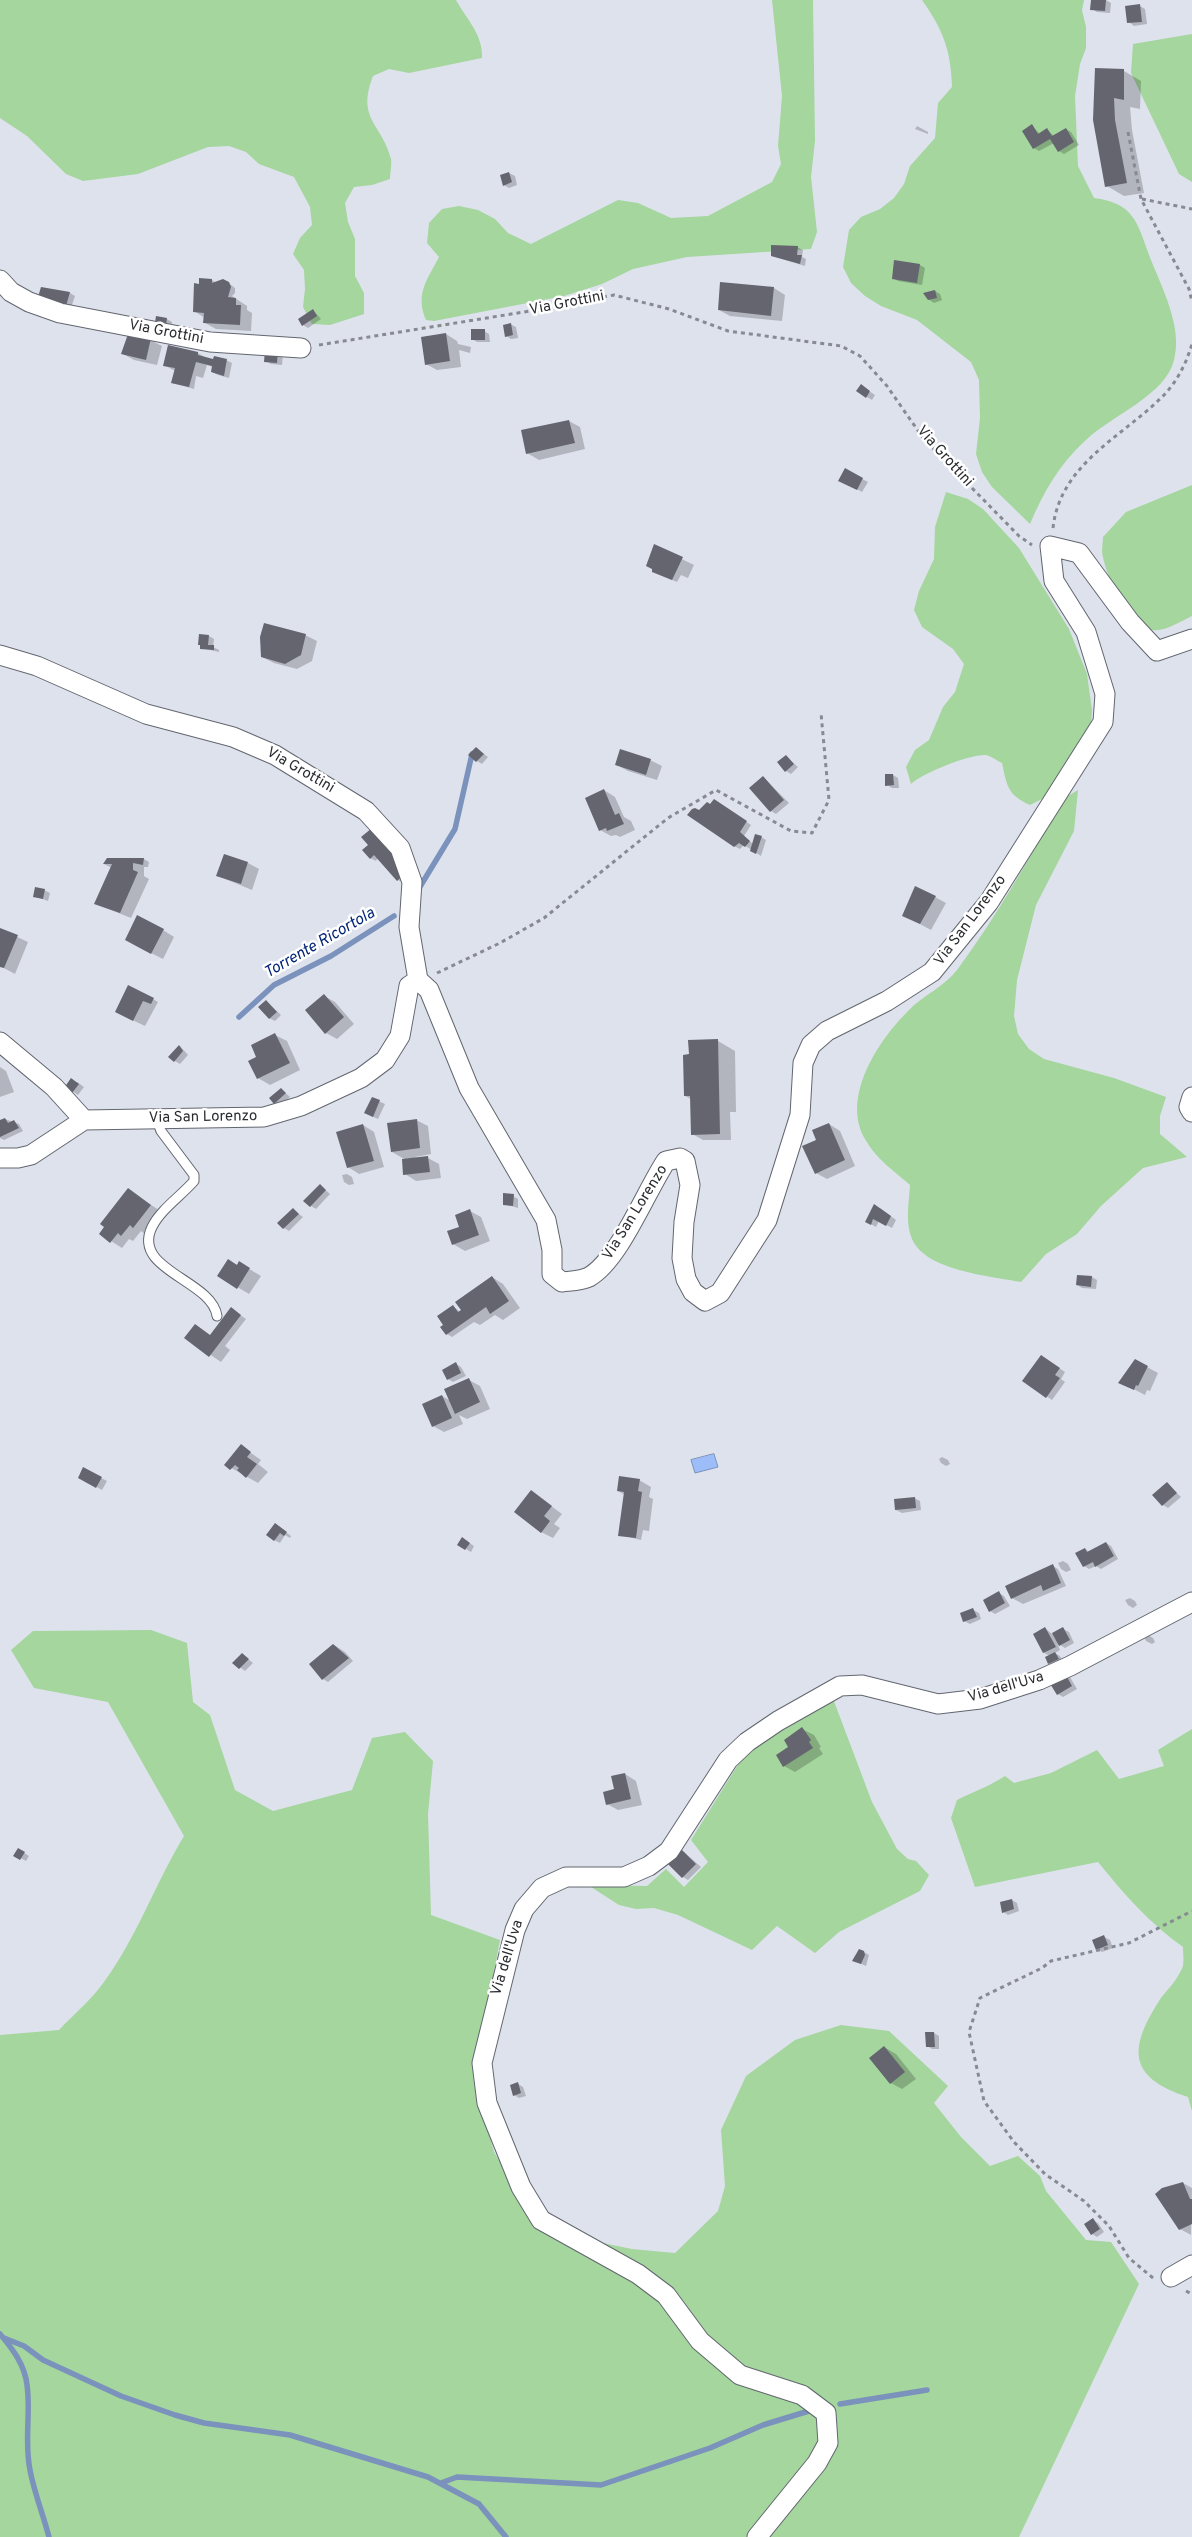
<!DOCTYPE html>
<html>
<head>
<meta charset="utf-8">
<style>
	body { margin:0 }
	canvas { display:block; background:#dee2ed }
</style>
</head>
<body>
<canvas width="1192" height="2537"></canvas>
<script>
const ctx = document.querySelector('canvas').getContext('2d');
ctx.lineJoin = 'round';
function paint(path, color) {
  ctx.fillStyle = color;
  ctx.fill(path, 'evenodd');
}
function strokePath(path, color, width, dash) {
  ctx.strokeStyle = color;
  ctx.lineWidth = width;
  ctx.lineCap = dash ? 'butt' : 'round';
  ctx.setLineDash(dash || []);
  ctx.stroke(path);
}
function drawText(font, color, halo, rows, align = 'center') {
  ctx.font = font + ' Overpass,sans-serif';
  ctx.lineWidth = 5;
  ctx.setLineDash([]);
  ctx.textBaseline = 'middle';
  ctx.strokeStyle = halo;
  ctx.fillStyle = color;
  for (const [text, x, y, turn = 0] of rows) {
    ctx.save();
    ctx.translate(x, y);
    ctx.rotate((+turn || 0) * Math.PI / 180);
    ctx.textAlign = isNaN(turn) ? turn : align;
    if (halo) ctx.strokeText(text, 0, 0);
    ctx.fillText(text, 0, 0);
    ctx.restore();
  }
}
paint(new Path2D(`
	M0,0H456C467,20 483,34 482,58L409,73L389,69L373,76C356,120 382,123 391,159C392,165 390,173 390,179L372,185L354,187L345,203L348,222L355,239V276L364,293V314L330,325L312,324L303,307L305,289L304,270L293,254L300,238L312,225L310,207L294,177L259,164L246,152L229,146L208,147L138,174L83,181L66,174L27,136L0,118Z
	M772,0H813L815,141L811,177L817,232L811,249L687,257L633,269L602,284L564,296L434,321L426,320C415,294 427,280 439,257L427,243L429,223L442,209L459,206L478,210L495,219L508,233L531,244L618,200L638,203L671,218L708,216L772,182L781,164L778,146L782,96Z
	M922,0H1084L1082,10L1086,27V48L1080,64L1075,96L1078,166L1094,198C1133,203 1137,221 1149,255C1161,286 1183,326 1174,360C1166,395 1111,416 1086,440C1060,463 1043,493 1030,524L992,487L982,472L976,454L980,418L979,380L971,362L917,320L881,306L865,296L851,283L843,267L849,230L861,217L880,209L894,198L904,184L910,166L935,138L938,103L952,87C951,50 943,30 922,0Z
	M1192,34V182L1179,174L1131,73L1133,44Z
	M1192,485V616C1181,621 1165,632 1152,630C1128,626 1107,578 1103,557C1101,551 1103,543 1103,537L1126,512Z
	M946,492L968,499L983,509L1019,548L1069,629L1087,674L1092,710L1091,727L1046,797L1030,805C1008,795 1007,787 1002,763C997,761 990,755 985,755C967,755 923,773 911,784L906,767L915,750L929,740L943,707L955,692L964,664L953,649L922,627L914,610L919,591L934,559L935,527Z
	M1078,790L1074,831L1036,905L1017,980L1014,1016L1018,1034L1029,1049L1044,1059L1114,1078L1166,1097L1160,1116V1134L1187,1157L1143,1168L1101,1206L1077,1234L1046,1254L1021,1282C990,1276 926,1271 912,1239C905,1223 909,1202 910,1185C894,1171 875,1158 865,1139C841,1097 878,1041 908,1011C923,995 944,987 957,970C997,916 1030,857 1063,799Z
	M151,1630L187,1643L193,1702L210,1715L235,1790L273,1811L352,1790L372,1738L405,1732L433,1761L428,1814L431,1915L500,1940L474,2076L494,2152L530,2211L598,2242L632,2249L675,2253L718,2211L725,2186L721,2130L746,2076L795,2040L841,2025L889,2031L948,2086L934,2103L961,2137L990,2166L1018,2156L1040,2176L1046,2191L1086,2240L1111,2242L1139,2284L1019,2537H0V2035L59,2030C74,2014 92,1999 104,1982C137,1937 155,1884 184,1836L108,1702L34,1688L11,1650L33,1631Z
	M832,1696L872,1802L897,1849L908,1859L916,1861L929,1875L920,1891L839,1932L815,1953L777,1926L752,1950L678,1915L654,1908L636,1909L619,1905L588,1885L647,1886L666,1869L684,1887L708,1862L691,1840L739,1763L754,1748Z
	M1192,1729V2111L1188,2097C1126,2077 1129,2047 1161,1998C1169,1988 1178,1979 1183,1966C1184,1960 1183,1953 1183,1947C1149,1923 1124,1894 1098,1862L975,1887L951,1818L957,1800C973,1792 990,1786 1005,1776L1014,1783L1051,1773L1097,1750L1119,1779L1164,1766L1158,1750Z`), '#a4d69e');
const water = new Path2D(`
	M714,1454L718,1467L695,1473L691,1460Z`);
paint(water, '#9cbdf8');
strokePath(water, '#7a92bc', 1);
paint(new Path2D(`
	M1092,0H1106L1111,3L1110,13L1097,12L1092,9Z
	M1140,6L1145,9L1147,24L1134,26L1129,22Z
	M1124,71L1141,81L1140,109L1130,107L1132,130L1144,193L1124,196L1107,186L1094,120Z
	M917,126L928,132V134L915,129Z
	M1032,126L1040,134L1047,130L1054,136L1066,129L1071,132L1079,145L1064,154L1059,151L1054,143L1039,151L1034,148L1023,131Z
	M509,173L515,176L517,185L509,188L504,185Z
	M797,247L803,250L802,257L806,259L805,266L772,256Z
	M895,262L920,265L925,268L922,285L898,281L893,278Z
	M212,280L218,284L226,281L235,288V293L232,296L247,306V310L252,313L251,331L216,329L205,323V318L194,311L200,285Z
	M774,288L785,295L782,321L730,316L719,310Z
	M935,291L940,294L942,300L934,303L928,299Z
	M70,293L75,296L71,308L45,299Z
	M313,310L321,319L308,328L303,325Z
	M167,319L172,322L171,327L161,325Z
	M510,324L516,327L518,338L511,339L506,336Z
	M484,331L489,334L490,342H477L472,339Z
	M446,334L457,341L458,344L471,347L470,353L459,350L461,367L437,370L426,364Z
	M150,340L162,346L157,365L134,360L123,354Z
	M278,351L283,354L282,365L271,364L266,361Z
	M198,353L208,359L226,360L232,363L229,378L218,375L212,372L213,367L207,365L203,378L196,376L194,389L172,383L175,371L164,365Z
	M866,389L875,395L872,400L867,397Z
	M569,421L580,427L585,449L539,460L527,453Z
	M845,470L868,482L862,492L840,480Z
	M655,546L694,565L688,578L681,575L677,582L653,572Z
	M305,635L317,641L312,661L297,669L274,663L262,657Z
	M209,636L214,639L213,647L219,650V652L201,648Z
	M476,748L488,757L482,764L477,761Z
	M786,757L798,767L791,774L786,771Z
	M650,760L662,766L657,780L628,771L617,765Z
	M893,775L898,778L899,788H892L887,785Z
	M763,777L789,803L776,814L771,811Z
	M604,790L615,797L624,817L631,821L635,830L620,837L616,835L611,836L600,830Z
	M719,803L751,825L744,836L753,844L761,837L766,840L761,856L744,845L740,849L734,846L700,812L710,805Z
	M370,845L414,874L403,883L398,880L378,858L376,861L370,858Z
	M144,859L149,862L148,867H144V876L149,879L131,918L96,904L112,868L104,864Z
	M248,863L259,869L252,890L218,876Z
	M44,890L50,893L48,901L35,896Z
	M935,897L946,903L931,930L903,915Z
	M0,929L28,942L15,974L0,966Z
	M163,930L174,937L163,959L137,946Z
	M146,995L158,1002L145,1026L128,1018Z
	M324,996L335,1002L354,1024L337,1039L326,1033Z
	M266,1001L281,1015L275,1021L269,1018Z
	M275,1035L287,1041L300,1070L270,1085L258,1078Z
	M718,1041L735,1051L736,1112H730L731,1140H703L692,1134L691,1099L685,1096L690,1056Z
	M180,1046L188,1055L180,1064L175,1061Z
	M0,1067L6,1071L14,1092L0,1097Z
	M77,1082L84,1087L78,1095L66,1087Z
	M281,1089L290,1097L280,1106L275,1103Z
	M372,1098L385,1104L378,1119L371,1116Z
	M5,1119L19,1124L23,1131L4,1140L0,1138V1122Z
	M416,1120L428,1126L431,1154L415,1157V1159L428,1158L439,1164L441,1178L416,1181L405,1174L406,1160L392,1152Z
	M829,1124L840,1131L855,1166L827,1179L816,1173L818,1141Z
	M363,1125L374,1132L384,1167L359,1174L348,1167Z
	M347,1174L352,1177L354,1184L349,1185L344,1182L342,1175Z
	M320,1185L330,1194L316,1209L311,1206Z
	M128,1190L162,1212L145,1234L141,1231L133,1241L129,1239L122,1248L100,1234Z
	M513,1196L518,1199V1208L504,1204Z
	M880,1208L896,1220L892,1228L879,1221L876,1227L867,1222Z
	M293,1210L303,1217L289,1231L284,1228Z
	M470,1211L481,1217L490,1241L465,1251L453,1244Z
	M239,1263L261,1276L249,1294L219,1276Z
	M492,1277L503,1284L520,1308L503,1320L495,1315L480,1325L474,1322L452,1337L447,1334L445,1326L453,1306L460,1312Z
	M1092,1277L1097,1280L1096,1289L1082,1288L1077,1285Z
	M236,1312L246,1319L225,1346L230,1350L221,1362L186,1338L195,1325L211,1336Z
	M1052,1363L1065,1372L1061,1379L1065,1382L1052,1400L1024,1381Z
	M456,1364L461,1367L466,1376L453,1382L448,1379Z
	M1147,1367L1158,1373L1150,1391L1147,1390L1145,1395L1120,1382Z
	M469,1380L480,1386L490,1409L467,1419L459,1415L463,1424L444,1432L433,1426L442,1396L451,1401Z
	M241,1446L261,1460L258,1464L268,1472L258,1483L226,1465Z
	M942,1457L948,1460L950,1464L946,1466L941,1463L939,1459Z
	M84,1469L107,1481L102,1490L79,1477Z
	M639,1480L651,1487L649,1497L653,1499L649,1531L643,1530L641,1540L620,1535L625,1495L618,1491Z
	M1167,1484L1181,1497L1168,1508L1163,1505Z
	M532,1492L562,1514L554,1524L560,1528L553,1538L541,1532Z
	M914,1498L920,1501L921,1510L902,1513L896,1510Z
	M280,1528L291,1536L290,1538L285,1535L280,1543L274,1540Z
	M468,1542L474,1546L471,1552L466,1549Z
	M1106,1543L1111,1546L1118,1559L1101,1569L1096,1566L1089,1569L1084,1566L1085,1549L1090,1552Z
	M1063,1561L1068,1564L1071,1570L1066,1572L1061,1569L1058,1563Z
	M1053,1566L1058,1569L1066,1586L1023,1604L1012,1598Z
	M999,1593L1004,1596L1010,1606L995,1614L990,1611Z
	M1130,1598L1135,1601L1137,1605L1133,1608L1128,1605L1125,1600Z
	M973,1610L979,1613L981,1619L970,1624L964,1621Z
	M1045,1628L1052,1634L1063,1629L1069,1632L1074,1643L1065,1648L1057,1643L1060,1650L1055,1653L1060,1656L1063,1662L1054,1667L1049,1664L1046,1657L1050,1656L1044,1653L1035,1634Z
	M1148,1635L1153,1638L1155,1642L1152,1644L1146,1641L1144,1637Z
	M334,1645L345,1652L353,1661L328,1682L323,1679Z
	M243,1655L253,1663L245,1671L234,1663Z
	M1065,1674L1070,1677L1077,1689L1063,1697L1058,1694Z
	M802,1729L814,1735L821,1747L819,1748L823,1754L795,1772L784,1766L790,1747Z
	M625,1774L636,1781L642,1805L618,1810L607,1804Z
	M18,1849L29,1856L26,1861L15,1855Z
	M683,1851L701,1867L688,1880L683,1877Z
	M1012,1900L1017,1903L1019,1911L1008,1915L1003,1912Z
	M1104,1937L1110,1940L1113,1948L1102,1952L1097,1949Z
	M864,1952L869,1955L866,1966L859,1963Z
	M934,2033L939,2036V2049H932L927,2046Z
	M884,2047L896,2054L916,2079L902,2089L891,2083Z
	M518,2084L523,2087L526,2096L519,2098L514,2095Z
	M1183,2183L1192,2188L1191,2235L1180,2229Z
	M1093,2220L1098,2223L1104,2232L1097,2237L1092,2234Z`), '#0003');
strokePath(new Path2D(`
	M418,890L455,829L472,754
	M239,1017L274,985L331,956L394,916
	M0,2334C12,2348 25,2365 27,2385C31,2413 24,2441 30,2470C34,2492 43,2514 49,2537
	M4,2338L24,2346L43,2360L121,2396L175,2415L204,2423L290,2435L428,2477L479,2504L506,2537
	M840,2404L927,2390
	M441,2483L457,2477L601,2485L710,2448L763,2425L812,2410`), '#7a92bc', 5.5);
paint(new Path2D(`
	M1091,0H1106L1105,11L1090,10Z
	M1140,4L1142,22L1127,23L1125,6Z
	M1095,68L1124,69V100L1114,98L1115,120L1127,183L1105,187L1093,120Z
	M1032,124L1038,134L1047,128L1052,136L1066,128L1074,142L1058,152L1050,139L1033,149L1022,131Z
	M509,172L512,182L503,186L500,175Z
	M771,245L798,246L797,255H802L800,264L771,256Z
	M894,260L920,264L917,283L892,279Z
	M199,278L212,279V283L223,279L229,282L231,287L228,297L236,298V305H241L240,325L203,323L204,313L193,312L194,283L199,284Z
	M720,282L774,287L771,316L718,310Z
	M41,287L70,292L66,306L38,297Z
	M935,290L937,298L928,300L923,293Z
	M313,309L317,316L302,326L298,319Z
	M156,316L167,318L166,325L155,323Z
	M511,323L513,335L505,337L503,325Z
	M471,329H485V340H471Z
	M446,333L450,361L425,365L421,337Z
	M128,334L151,338L146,360L121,354Z
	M168,345L198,352V355L213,359L214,356L227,359L224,376L211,372L212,366L196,362L189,387L171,383L175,368L163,366Z
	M265,349L278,350L277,363L264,362Z
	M861,384L870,391L866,398L856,391Z
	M569,420L575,443L526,454L521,430Z
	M845,468L863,478L857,490L838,481Z
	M654,544L683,557L672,580L652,572V569L646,566Z
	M264,623L306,634L301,655L285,664L261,657L260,637Z
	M199,634L209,635L208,645H214V650L200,649V645H198Z
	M476,747L484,754L476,762L468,755Z
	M620,749L651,759L646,775L615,765Z
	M786,755L794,764L785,772L777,762Z
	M885,774H893L894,785L885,786Z
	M763,776L784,800L770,812L749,788Z
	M604,789L615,815L619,813L624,824L607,831L606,828L599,831L585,798Z
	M714,799L747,821L740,832L750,841L745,847L739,843L734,847L687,815L692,809L695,808L699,810L707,802L710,804Z
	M372,828L409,870L397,881L374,855L370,859L362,850L368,845L361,837Z
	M755,834L762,836L756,854L750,851Z
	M224,854L248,862L241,884L216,876Z
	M107,858H144L143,865L133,863V870L138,872L120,913L94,904L112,864H103Z
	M915,886L936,896L920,924L902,916Z
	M35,887L45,889L43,899L33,897Z
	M137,915L164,929L151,954L125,940Z
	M0,928L18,935L4,968L0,967Z
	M128,985L154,998L151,1004L143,1001L133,1021L115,1012Z
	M324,994L344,1017L325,1034L305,1010Z
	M266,1000L277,1012L269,1019L258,1007Z
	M275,1033L290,1063L257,1079L248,1061L256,1057L251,1045Z
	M718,1039L720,1134L691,1135L690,1096H684L683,1055L689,1054L688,1040Z
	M179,1045L183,1051L174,1062L168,1057Z
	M71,1078L79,1084L72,1093L64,1088Z
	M281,1088L286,1093L274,1104L269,1098Z
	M372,1097L380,1100L373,1117L364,1113Z
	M5,1118L8,1123L14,1120L19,1128L0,1137V1120Z
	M417,1119L420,1148L391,1152L387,1123Z
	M829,1123L845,1160L815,1174L802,1146L816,1140L812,1130Z
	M363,1124L374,1161L347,1168L336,1132Z
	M428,1156L430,1172L403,1175L402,1159Z
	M320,1184L326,1190L310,1207L303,1201Z
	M128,1188L151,1205L133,1228L130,1225L121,1236L118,1233L110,1243L99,1234L104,1227L100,1224Z
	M503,1193L514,1194L513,1206L503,1205Z
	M874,1204L891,1216L886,1226L873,1219L871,1225L865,1222Z
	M293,1208L299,1214L283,1229L277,1223Z
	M470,1209L479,1235L452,1245L447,1231L459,1227L455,1215Z
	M228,1259L237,1265L239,1261L250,1268L237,1289L217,1276Z
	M1077,1275L1092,1276L1091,1287L1076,1285Z
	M492,1276L509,1301L490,1314L486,1307L446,1335L440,1327L443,1325L437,1316L453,1305L458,1312L461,1310L455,1302Z
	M231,1307L241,1315L209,1357L184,1338L195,1324L210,1335Z
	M1041,1355L1060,1368L1055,1375L1060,1378L1046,1398L1022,1381Z
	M1135,1359L1148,1366L1138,1386L1136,1385L1134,1390L1118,1383Z
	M456,1362L461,1373L447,1380L442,1370Z
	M469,1378L480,1402L455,1414L444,1389Z
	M442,1395L452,1418L432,1427L422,1404Z
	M241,1444L251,1452L247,1457L257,1464L246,1478L237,1470L239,1468L235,1465L230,1470L224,1465Z
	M83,1467L102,1477L96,1488L78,1478Z
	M619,1476L640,1479L638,1491L642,1492L636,1538L618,1536L624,1492L617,1491Z
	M1167,1482L1177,1493L1162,1506L1152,1495Z
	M531,1490L552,1506L544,1516L550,1521L541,1533L514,1512Z
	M915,1497L916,1508L895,1510L894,1499Z
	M275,1523L287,1532L284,1536L280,1533L274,1541L266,1535Z
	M462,1537L470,1543L465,1550L457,1545Z
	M1106,1542L1114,1556L1095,1567L1093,1562L1083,1567L1075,1553L1085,1548L1087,1552Z
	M1053,1564L1061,1583L1043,1591L1041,1585L1011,1599L1005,1586Z
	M999,1591L1005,1603L989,1612L983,1600Z
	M973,1608L977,1617L963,1622L960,1613Z
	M1045,1627L1056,1647L1043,1653L1033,1634Z
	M1063,1627L1070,1640L1059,1646L1052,1633Z
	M333,1644L349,1658L322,1680L309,1664Z
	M1055,1652L1059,1659L1048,1664L1045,1657Z
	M242,1653L249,1659L239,1669L232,1663Z
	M1065,1673L1072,1686L1057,1695L1049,1682Z
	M802,1727L811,1740L809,1742L813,1748L783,1767L776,1755L788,1747L784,1740Z
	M625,1773L631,1799L606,1805L603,1792L614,1789L611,1776Z
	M18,1848L25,1852L20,1860L13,1856Z
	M682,1850L696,1864L682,1878L668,1864Z
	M1012,1899L1014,1909L1002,1913L1000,1902Z
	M1104,1935L1108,1945L1096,1950L1092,1940Z
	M859,1949L864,1951L865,1955L861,1964L852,1961Z
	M925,2032H934L935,2047H926Z
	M884,2046L905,2072L890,2084L869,2058Z
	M518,2082L521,2093L513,2096L510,2085Z
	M1183,2182L1190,2199H1192V2224L1179,2230L1155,2194L1162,2188Z
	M1093,2218L1100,2229L1091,2235L1084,2224Z`), '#64656f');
const lane = new Path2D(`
	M157,1120L161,1131L194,1175V1181C181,1196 161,1209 152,1227C131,1270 212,1280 217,1316`);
const street = new Path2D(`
	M0,280L11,292L29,302L60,313L210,342L301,348
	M0,655L37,666L146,714L233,737L275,755L366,811L400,848L412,882L409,927L418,980
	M0,1042L54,1087L84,1120
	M1192,1097L1189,1107L1192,1112
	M0,1158H18L31,1155L84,1120L264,1117L301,1106L361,1078L385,1060L400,1036L409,986L418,980L429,990L469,1088L546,1220L552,1250V1274L562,1282C570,1281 581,1281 589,1277C619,1260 645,1193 666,1161L680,1158L685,1161L690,1185L684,1222L682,1258L686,1279L693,1292L705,1301L720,1293L767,1220L800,1115L803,1063L811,1045L827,1031L887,1001L932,972L989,902L1103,722L1105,694L1086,632L1054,581L1050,546L1079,553L1130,622L1157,651L1192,639
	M1171,2277L1192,2265
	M757,2537L817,2463L828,2443L826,2413L802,2395L740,2375L700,2341L666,2295L638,2274L541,2220L521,2187L487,2103L482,2063L515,1930L524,1909L542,1888L566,1877H624L649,1866L669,1851L728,1760L747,1742L778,1721L840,1686L862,1685L938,1704L980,1699L1039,1680L1070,1666L1192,1602`);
strokePath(lane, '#62666f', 11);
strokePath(street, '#62666f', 21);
strokePath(new Path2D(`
	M1128,132L1141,199L1189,289L1192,302
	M1142,199L1192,209
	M319,345L524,312L614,295L669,309L728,331L841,346L860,356L887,386L923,438L1019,536L1032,545
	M1053,528C1060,464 1122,437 1162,397C1177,382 1186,364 1192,344
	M437,973L500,943L544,918L668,818L716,790L791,831L812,833L829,800L821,713
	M1153,2278L1129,2258L1109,2226L1084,2201L1045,2174L1014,2142L984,2101L969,2032L980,1998L1042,1968L1051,1961L1129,1943L1192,1911
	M1186,2291L1192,2294`), '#878a91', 3, [4, 4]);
strokePath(lane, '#fff', 9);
strokePath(street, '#fff', 19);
drawText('15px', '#2c2d31', '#fff', [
	["Via Grottini",567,304,-11],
	["Via Grottini",166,333,11],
	["Via Grottini",944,457,48],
	["Via Grottini",300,771,30],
	["Via San Lorenzo",971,921,-53],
	["Via San Lorenzo",203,1118,-1],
	["Via San Lorenzo",636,1213,-58],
	["Via dell'Uva",1006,1688,-16],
	["Via dell'Uva",508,1958,-73]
]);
drawText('italic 16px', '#002476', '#fff', [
	["Torrente Ricortola",320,944,-30]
]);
</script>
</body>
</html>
